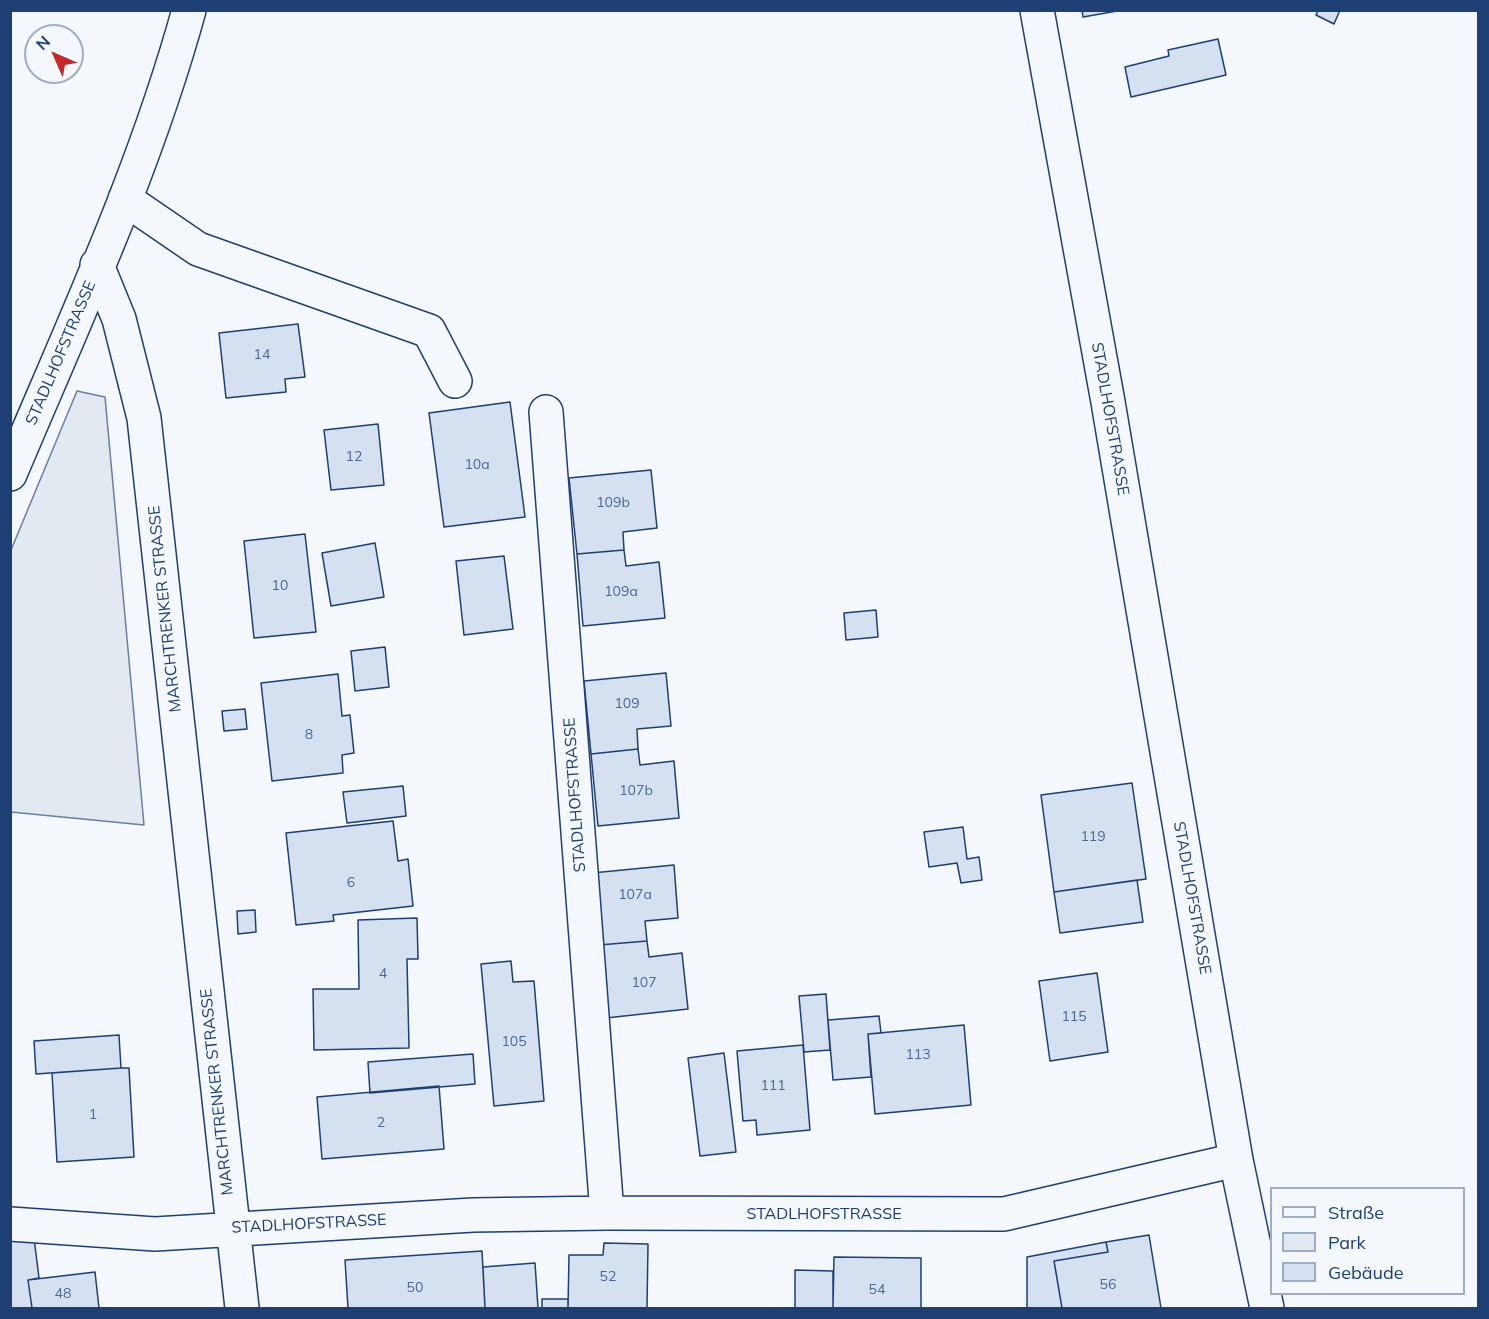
<!DOCTYPE html>
<html>
<head>
<meta charset="utf-8">
<style>
	body { margin:0 }
	#map { position:relative; width:1489px; height:1319px; overflow:hidden; background:#f4f7fb; font-family:Mulish,sans-serif }
	canvas { display:block }
	.frame { position:absolute; inset:0; border:12px solid #1d3f73; pointer-events:none }
	.legend { position:absolute; left:1270px; top:1187px; width:195px; height:108px; box-sizing:border-box; background:#f4f7fb; border:2px solid #9eadc5; margin:0; padding:8px 10px; list-style:none; font-size:18px; color:#1d3f73 }
	.legend li { display:flex; align-items:center; gap:12px; height:30px }
	.legend b { width:30px; border:2px solid #9eadc5 }
	.north { position:absolute; left:24px; top:24px; width:60px; height:60px; box-sizing:border-box; background:#f4f7fb; border:2px solid #9eadc5; border-radius:50%; rotate:315deg; font-size:16px; font-weight:700; line-height:24px; text-align:center; color:#1d3f73 }
	.north::after { content:''; display:block; margin:auto; width:21px; height:27px; background:#c62828; clip-path:polygon(50% 0,100% 100%,50% 72%,0 100%) }
</style>
</head>
<body>
<div id="map">
<canvas width="1489" height="1319"></canvas>
<div class="frame"></div>
<ul class="legend">
<li><b style="height:8px;background:#f4f7fb"></b>Straße</li>
<li><b style="height:16px;background:#e3e9f0"></b>Park</li>
<li><b style="height:16px;background:#d5e0f0"></b>Gebäude</li>
</ul>
<div class="north">N</div>
</div>
<script>
const ctx = document.querySelector('canvas').getContext('2d');
ctx.lineJoin = 'round';
function paint(path, color) {
  ctx.fillStyle = color;
  ctx.fill(path, 'evenodd');
}
function strokePath(path, color, width, dash) {
  ctx.strokeStyle = color;
  ctx.lineWidth = width;
  ctx.lineCap = dash ? 'butt' : 'round';
  ctx.setLineDash(dash || []);
  ctx.stroke(path);
}
function drawText(font, color, halo, rows, align = 'center') {
  ctx.font = font + ' Mulish,sans-serif';
  ctx.lineWidth = 4.5;
  ctx.setLineDash([]);
  ctx.textBaseline = 'middle';
  ctx.strokeStyle = halo;
  ctx.fillStyle = color;
  for (const [text, x, y, turn = 0] of rows) {
    ctx.save();
    ctx.translate(x, y);
    ctx.rotate((+turn || 0) * Math.PI / 180);
    ctx.textAlign = isNaN(turn) ? turn : align;
    if (halo) ctx.strokeText(text, 0, 0);
    ctx.fillText(text, 0, 0);
    ctx.restore();
  }
}
const green = new Path2D(`
	M77,391L105,397L144,825L11,812V550Z`);
paint(green, '#e3e9f0');
strokePath(green, '#687fa3', 1.5);
const building = new Path2D(`
	M1082,10H1123L1083,17Z
	M1318,10H1340L1334,24L1316,15Z
	M1218,39L1226,75L1131,97L1125,67L1169,56L1168,50Z
	M298,324L305,377L285,379L286,392L226,398L219,333Z
	M510,402L525,517L444,527L429,413Z
	M378,424L384,485L331,490L324,430Z
	M651,470L657,528L623,532L624,550L577,554L569,478Z
	M305,534L316,632L254,638L244,541Z
	M375,543L384,597L331,606L322,553Z
	M624,550L626,566L659,562L665,618L583,626L577,554Z
	M504,556L513,629L464,635L456,561Z
	M876,610L878,637L846,640L844,613Z
	M385,647L389,687L355,691L351,651Z
	M666,673L671,726L637,729L638,749L591,754L584,681Z
	M338,674L342,716L350,715L354,753L342,755L343,773L272,781L261,683Z
	M245,709L247,729L224,731L222,711Z
	M638,749L640,765L674,761L679,818L598,826L591,754Z
	M1132,783L1146,879L1054,892L1041,795Z
	M403,786L406,816L347,823L343,792Z
	M393,821L398,861L408,859L413,906L333,915L334,921L296,925L286,833Z
	M963,827L967,859L979,857L982,880L961,883L957,863L929,867L924,832Z
	M674,865L678,918L645,921L647,941L599,945L592,873Z
	M1137,880L1143,922L1060,933L1054,892Z
	M255,910L256,932L238,934L237,911Z
	M417,918L418,959H407L409,1048L314,1050L313,989H359L358,920Z
	M647,941L649,957L682,953L688,1009L606,1018L599,945Z
	M511,961L513,982L534,981L544,1101L494,1106L481,964Z
	M1097,973L1108,1052L1050,1061L1039,981Z
	M826,994L830,1050L804,1052L799,996Z
	M879,1016L881,1033L868,1034L871,1077L833,1080L828,1020Z
	M964,1025L971,1105L875,1114L868,1034Z
	M119,1035L121,1068L36,1074L34,1041Z
	M803,1045L810,1130L757,1135L756,1120L743,1121L737,1051Z
	M724,1053L736,1152L700,1156L688,1058Z
	M473,1054L475,1084L370,1093L368,1062Z
	M121,1068H129L134,1157L57,1162L52,1073Z
	M439,1086L444,1149L322,1159L317,1097Z
	M1149,1235L1161,1308H1062L1054,1261L1108,1252L1106,1242Z
	M34,1238L39,1278L28,1280L32,1308H10V1240Z
	M1106,1242L1108,1252L1054,1261L1062,1308H1027V1257Z
	M604,1243L648,1244L647,1308H568L569,1255H603Z
	M482,1251L485,1308H348L345,1260Z
	M834,1257L921,1258V1308H833Z
	M535,1263L538,1308H485L483,1267Z
	M795,1270L833,1271V1308H795Z
	M95,1272L99,1308H32L28,1280Z
	M542,1299H568V1308H542Z`);
paint(building, '#d5e0f0');
strokePath(building, '#1d3f73', 1.5);
const minor = new Path2D(`
	M1037,10L1108,402L1236,1160L1267,1308
	M125,199L198,249L429,331L455,381
	M97,265L119,319L144,418L242,1308
	M546,412L607,1213
	M10,474C74,322 145,170 189,10
	M10,1224L155,1234L473,1215L607,1213L1004,1214L1236,1160`);
strokePath(minor, '#1d3f73', 36);
strokePath(minor, '#f4f7fb', 33);
drawText('14px', '#4b6792', null, [
	["14",262,355],
	["12",354,457],
	["10a",477,465],
	["109b",613,503],
	["10",280,586],
	["109a",621,592],
	["109",627,704],
	["8",309,735],
	["107b",636,791],
	["119",1093,837],
	["6",351,883],
	["107a",635,895],
	["4",383,974],
	["107",644,983],
	["115",1074,1017],
	["105",514,1042],
	["113",918,1055],
	["111",773,1086],
	["1",93,1115],
	["2",381,1123],
	["52",608,1277],
	["56",1108,1285],
	["50",415,1288],
	["54",877,1290],
	["48",63,1294]
]);
drawText('16px', '#1d3f73', '#f4f7fb', [
	["STADLHOFSTRASSE",61,353,-67],
	["STADLHOFSTRASSE",1110,419,80],
	["MARCHTRENKER STRASSE",165,609,-96],
	["STADLHOFSTRASSE",575,795,-94],
	["STADLHOFSTRASSE",1192,898,80],
	["MARCHTRENKER STRASSE",217,1092,-96],
	["STADLHOFSTRASSE",824,1214],
	["STADLHOFSTRASSE",309,1224,-3]
]);
</script>
</body>
</html>
